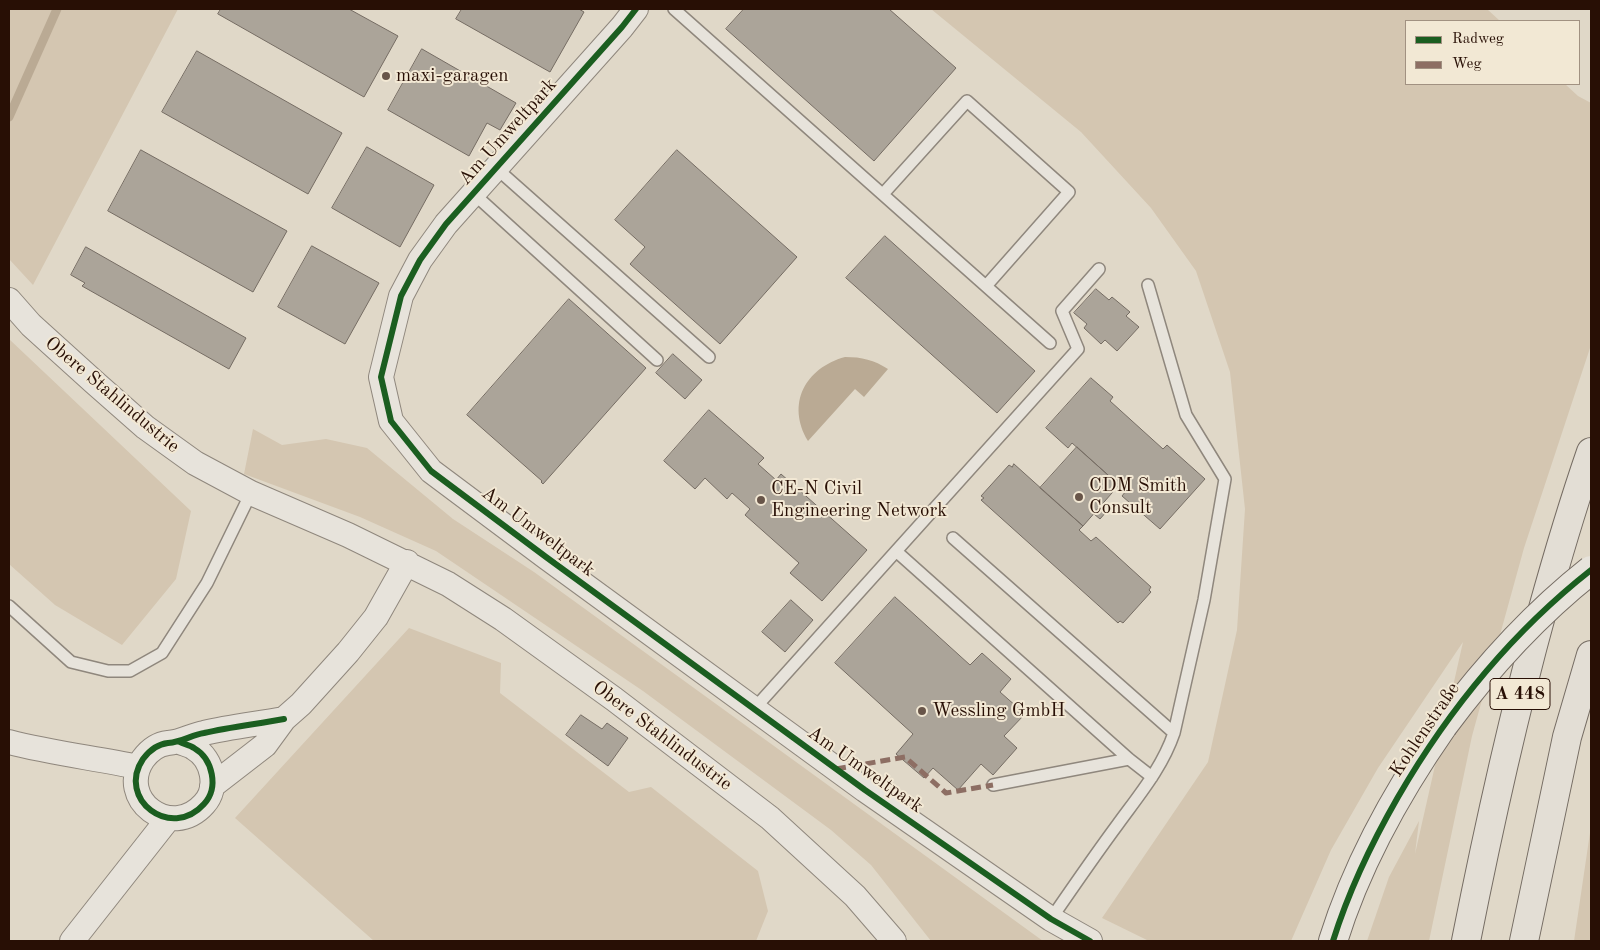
<!DOCTYPE html>
<html>
<head>
<meta charset="utf-8">
<style>
	body { margin:0 }
	#map { position:relative; width:1600px; height:950px; overflow:hidden; background:#e0d8c8; font-family:"Old Standard TT",serif }
	canvas { display:block }
	.frame { position:absolute; inset:0; border:10px solid #280f05; pointer-events:none }
	.legend { position:absolute; left:1405px; top:20px; width:175px; height:65px; box-sizing:border-box; background:#f2e8d4; border:1px solid #a19181; margin:0; padding:6px 9px; list-style:none; font-size:15px; color:#280f05 }
	.legend li { display:flex; align-items:center; gap:10px; height:25px }
	.legend b { width:25px; border:1px solid #a19181 }
</style>
</head>
<body>
<div id="map">
<canvas width="1600" height="950"></canvas>
<div class="frame"></div>
<ul class="legend">
<li><b style="height:6px;background:#1b5e20"></b>Radweg</li>
<li><b style="height:6px;background:#8d6e63"></b>Weg</li>
</ul>
</div>
<script>
const ctx = document.querySelector('canvas').getContext('2d');
ctx.lineJoin = 'round';
function paint(path, color) {
  ctx.fillStyle = color;
  ctx.fill(path, 'evenodd');
}
function strokePath(path, color, width, dash) {
  ctx.strokeStyle = color;
  ctx.lineWidth = width;
  ctx.lineCap = dash ? 'butt' : 'round';
  ctx.setLineDash(dash || []);
  ctx.stroke(path);
}
function drawText(font, color, halo, rows, align = 'center') {
  ctx.font = font + ' "Old Standard TT",serif';
  ctx.lineWidth = 4;
  ctx.setLineDash([]);
  ctx.textBaseline = 'middle';
  ctx.strokeStyle = halo;
  ctx.fillStyle = color;
  for (const [text, x, y, turn = 0] of rows) {
    ctx.save();
    ctx.translate(x, y);
    ctx.rotate((+turn || 0) * Math.PI / 180);
    ctx.textAlign = isNaN(turn) ? turn : align;
    if (halo) ctx.strokeText(text, 0, 0);
    ctx.fillText(text, 0, 0);
    ctx.restore();
  }
}
paint(new Path2D(`
	M9,9H178L33,285L9,259Z
	M931,9H1487L1500,21H1406V84H1565L1578,96L1591,103V345L1524,548L1472,736L1429,941H1367L1389,877L1419,821L1415,854L1463,642L1378,768L1331,850L1291,941H1149L1102,918L1208,762L1237,630L1245,509L1230,372L1196,271L1151,208L1081,132Z
	M9,339L191,511L176,579L122,645L55,605L9,564Z
	M253,429L282,445L326,439L367,448L453,519L534,572L1043,941H931L871,865L831,830L643,691L436,551L360,517L244,474Z
	M409,628L501,663L500,693L629,792L651,787L758,871L768,911L756,941H374L235,818Z
	M1591,826V941H1574Z`), '#d4c6b1');
paint(new Path2D(`
	M845,357C862,357 874,360 888,369L864,397L855,389L808,441C786,404 805,368 845,357Z`), '#baaa94');
strokePath(new Path2D(`
	M9,117L57,9`), '#baaa94', 9);
const building = new Path2D(`
	M221,9H349L398,36L364,97L218,14Z
	M462,9H579L584,12L550,72L456,19Z
	M744,9H889L956,68L874,161L726,29Z
	M422,49L516,103L500,130L487,123L469,156L388,110Z
	M197,51L342,133L308,194L162,112Z
	M367,147L434,185L400,247L332,208Z
	M141,150L287,231L253,292L108,211Z
	M677,150L797,257L720,344L630,264L645,247L615,220Z
	M885,236L1035,371L997,413L846,278Z
	M312,246L379,283L345,344L278,307Z
	M86,247L246,338L229,369L82,286L85,283L71,275Z
	M1096,289L1109,300L1112,297L1130,312L1126,316L1139,327L1117,351L1105,340L1101,344L1084,328L1087,324L1074,313Z
	M569,299L646,368L543,484L541,482L542,481L467,415Z
	M673,354L702,380L685,399L656,373Z
	M1091,378L1113,397L1110,401L1163,449L1167,445L1205,479L1160,529L1122,496L1126,491L1072,443L1068,448L1046,428Z
	M709,410L764,458L758,464L776,480L781,474L867,550L822,601L790,573L799,563L745,515L750,509L732,493L727,499L705,478L695,489L664,461Z
	M1077,447L1119,485L1083,526L1040,488Z
	M1014,464L1083,526L1079,530L1091,541L1096,537L1151,587L1149,590L1151,592L1123,623L1120,621L1118,623L981,500L984,498L981,496L1009,465L1012,467Z
	M1101,505L1107,511L1100,519L1094,514Z
	M895,597L970,665L982,653L1011,679L1000,692L1025,714L1004,736L1017,748L993,775L981,764L958,790L933,768L924,778L896,754L913,734L835,663Z
	M791,600L813,620L785,652L762,632Z
	M581,715L602,729L607,723L628,738L608,766L566,735Z`);
paint(building, '#aba499');
strokePath(building, '#756c63', 1);
const lane = new Path2D(`
	M674,9L1050,343
	M496,168L709,357
	M474,194L657,360
	M883,194L967,101L1069,192L986,286
	M953,538L1174,733
	M897,552L1129,759L1152,777
	M9,606L71,662L108,671H130L162,653L207,583L251,493
	M754,709L1078,349L1062,311L1099,269
	M993,785L1129,759
	M1051,919C1073,887 1095,855 1118,824C1139,795 1162,768 1174,733L1204,600L1225,479L1186,415L1148,285`);
const street = new Path2D(`
	M636,9L622,27L446,224L420,260L401,296L381,377L391,421L431,471L546,557L865,790L1051,919L1090,941
	M9,300L31,325L94,382L145,427L195,463L251,493L348,535L448,584L503,619L614,699L770,818L855,896L894,941
	M9,742C51,753 95,758 138,767
	M180,742C184,744 190,745 194,748C213,759 219,788 204,804C171,841 116,799 143,759C149,751 158,744 168,743C183,742 191,735 204,733C230,727 257,724 284,719
	M212,786L265,745L284,719L301,704L348,652L376,617L407,562
	M72,941L168,819`);
const secondary = new Path2D(`
	M1333,941C1357,864 1397,792 1443,726`);
const highway = new Path2D(`
	M1466,941C1488,830 1512,721 1542,612C1557,558 1573,504 1591,452
	M1524,941L1567,737L1591,655`);
strokePath(lane, '#8f877d', 14);
strokePath(street, '#8f877d', 26);
strokePath(secondary, '#756c63', 30);
strokePath(highway, '#756c63', 30);
strokePath(lane, '#e7e3db', 11);
strokePath(street, '#e7e3db', 24);
strokePath(secondary, '#e7e3db', 28);
strokePath(highway, '#e3ded5', 28);
const secondaryBridge = new Path2D(`
	M1443,726C1486,668 1534,615 1591,570`);
strokePath(secondaryBridge, '#756c63', 30, []);
strokePath(secondaryBridge, '#e7e3db', 28);
strokePath(new Path2D(`
	M836,769L905,757L946,793L993,785`), '#8d6e63', 5, [10, 5]);
strokePath(new Path2D(`
	M636,9L622,27L446,224L420,260L401,296L381,377L391,421L431,471L546,557L865,790L1051,919L1090,941
	M180,742C184,744 190,745 194,748C213,759 219,788 204,804C171,841 116,799 143,759C149,751 158,744 168,743C183,742 191,735 204,733C230,727 257,724 284,719
	M1333,941C1349,890 1371,844 1398,797C1449,709 1511,633 1591,570`), '#1b5e20', 6);
for (const [x, y, r, color] of [
	[386,76,5,"#685549"],
	[1079,497,5,"#685549"],
	[761,500,5,"#685549"],
	[922,711,5,"#685549"]
]) {
  const dot = new Path2D();
  dot.arc(x, y, r, 0, 2 * Math.PI);
  ctx.fillStyle = color;
  ctx.fill(dot);
  strokePath(dot, '#f2e8d4', 2);
}
for (const [x, y, w] of [
	[1520,694,60]
]) {
  const box = new Path2D();
  box.roundRect(x - w / 2, y - 15.5, w, 31, 4);
  ctx.fillStyle = '#f2e8d4';
  ctx.fill(box);
  strokePath(box, '#280f05', 1);
}
drawText('bold 18px', '#280f05', null, [
	["A 448",1520,694]
]);
drawText('19px', '#280f05', '#f2e8d4', [
	["maxi-garagen",396,76],
	["CDM Smith",1089,486],
	["Consult",1089,508],
	["CE-N Civil",771,489],
	["Engineering Network",771,511],
	["Wessling GmbH",932,711]
], 'left');
drawText('19px', '#280f05', '#f2e8d4', [
	["Am Umweltpark",508,132,-48],
	["Obere Stahlindustrie",112,395,40],
	["Am Umweltpark",538,532,37],
	["Kohlenstraße",1425,730,-56],
	["Obere Stahlindustrie",662,736,37],
	["Am Umweltpark",865,770,35]
]);
</script>
</body>
</html>
